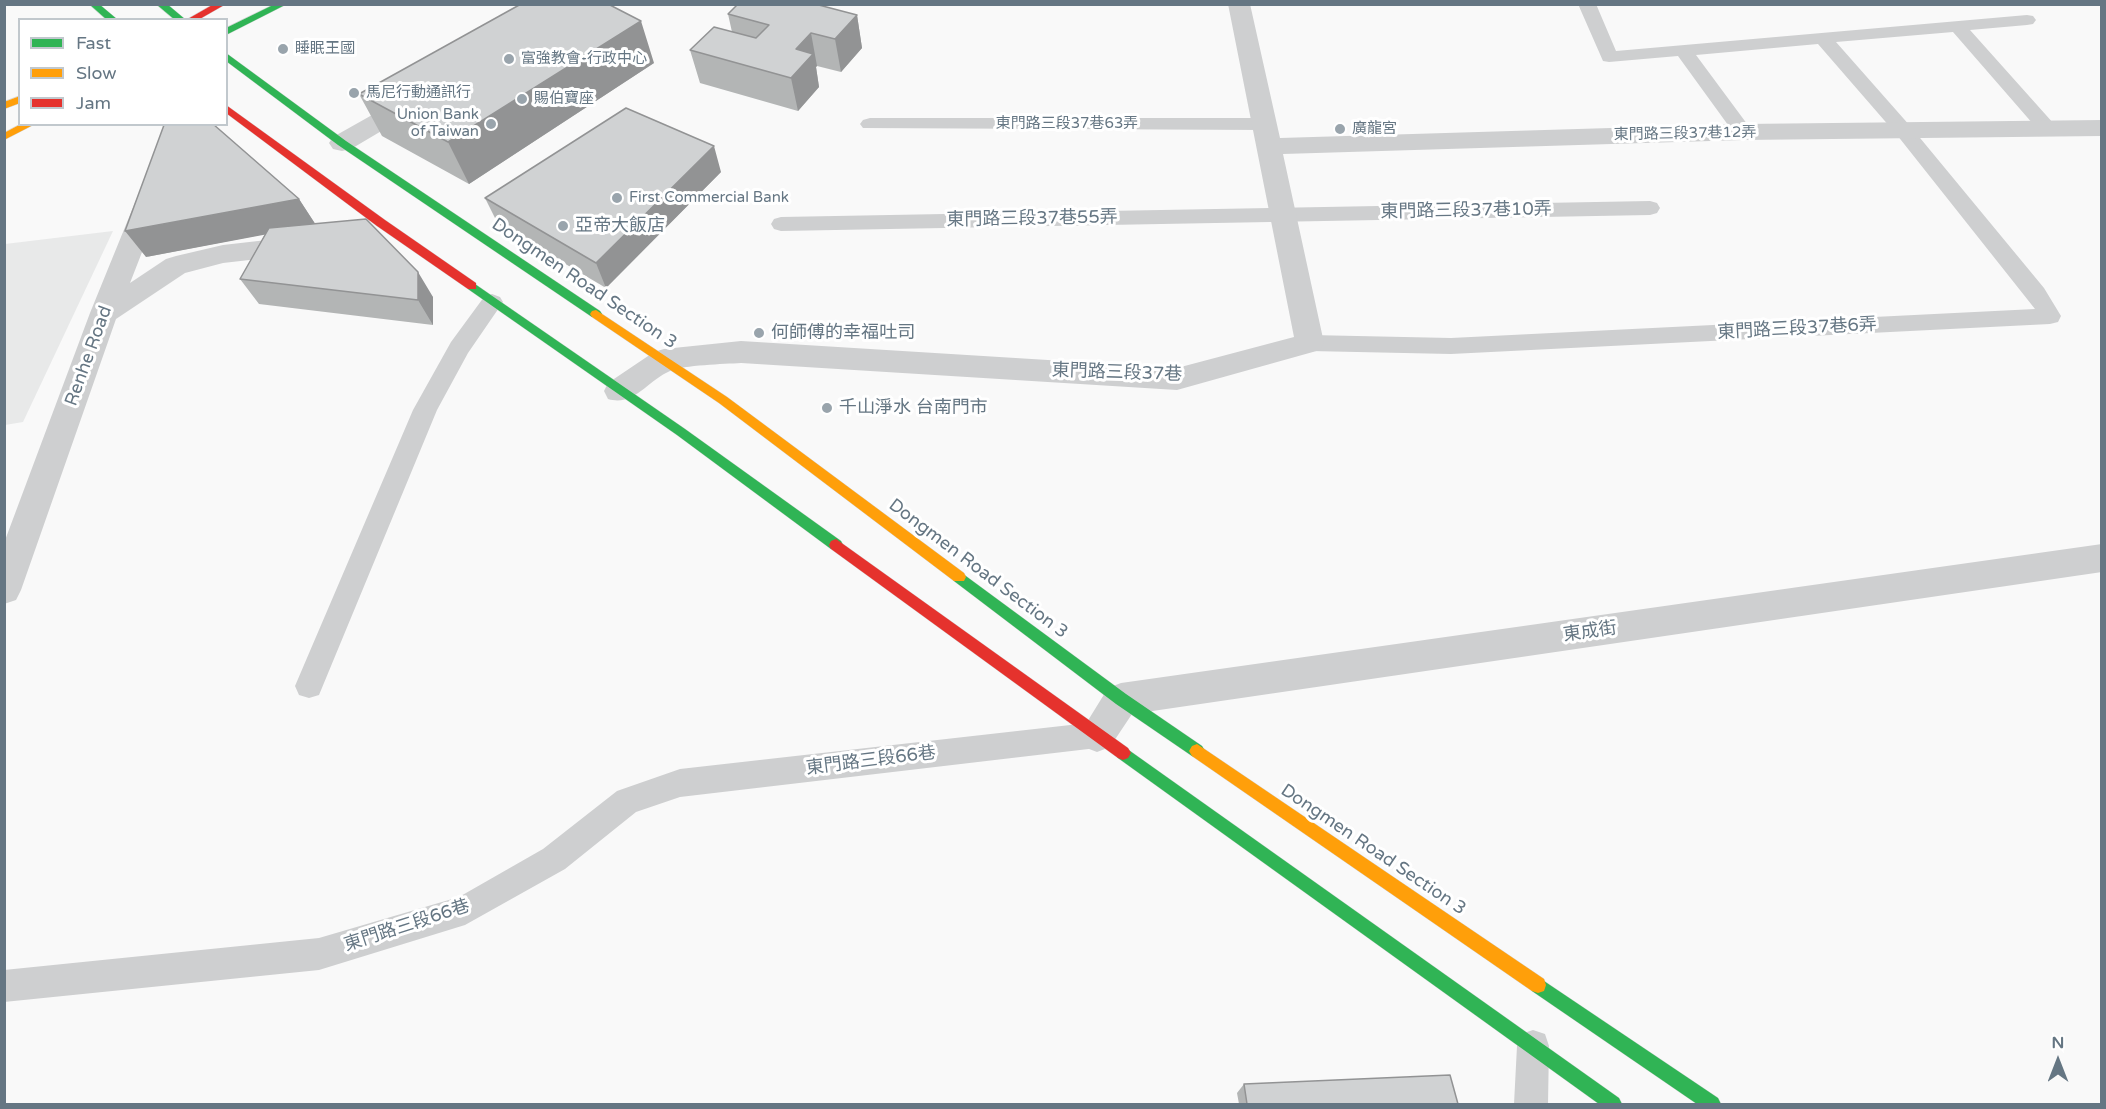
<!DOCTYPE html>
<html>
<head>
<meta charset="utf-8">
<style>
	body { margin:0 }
	#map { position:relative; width:2106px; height:1109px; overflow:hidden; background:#f9f9f9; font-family:"Varela Round",sans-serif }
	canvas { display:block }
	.frame { position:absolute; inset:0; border:6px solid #657683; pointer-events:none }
	.legend { position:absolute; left:18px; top:18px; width:210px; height:108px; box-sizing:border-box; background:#fff; border:2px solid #c1c8cd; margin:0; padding:8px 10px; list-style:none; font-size:18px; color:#657683 }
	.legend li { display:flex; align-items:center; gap:12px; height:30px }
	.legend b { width:30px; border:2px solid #c1c8cd }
	.north { position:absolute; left:2028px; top:1031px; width:60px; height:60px; -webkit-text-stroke:4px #fff; paint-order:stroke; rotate:0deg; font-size:16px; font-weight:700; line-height:24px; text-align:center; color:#657683 }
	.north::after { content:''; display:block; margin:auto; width:21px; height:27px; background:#657683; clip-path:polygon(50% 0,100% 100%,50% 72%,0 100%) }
</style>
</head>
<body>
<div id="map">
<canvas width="2106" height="1109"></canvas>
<div class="frame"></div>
<ul class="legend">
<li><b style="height:8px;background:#30b455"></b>Fast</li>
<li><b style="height:8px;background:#ff9f0a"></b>Slow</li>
<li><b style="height:8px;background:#e5322d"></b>Jam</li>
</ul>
<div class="north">N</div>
</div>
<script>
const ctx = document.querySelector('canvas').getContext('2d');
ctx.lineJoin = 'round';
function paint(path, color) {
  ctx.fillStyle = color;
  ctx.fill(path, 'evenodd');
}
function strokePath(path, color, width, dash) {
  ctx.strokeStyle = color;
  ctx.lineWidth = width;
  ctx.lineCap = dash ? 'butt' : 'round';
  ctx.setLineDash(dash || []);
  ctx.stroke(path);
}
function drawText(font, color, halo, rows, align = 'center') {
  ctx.font = font + ' "Varela Round","Noto Sans TC",sans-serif';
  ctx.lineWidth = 6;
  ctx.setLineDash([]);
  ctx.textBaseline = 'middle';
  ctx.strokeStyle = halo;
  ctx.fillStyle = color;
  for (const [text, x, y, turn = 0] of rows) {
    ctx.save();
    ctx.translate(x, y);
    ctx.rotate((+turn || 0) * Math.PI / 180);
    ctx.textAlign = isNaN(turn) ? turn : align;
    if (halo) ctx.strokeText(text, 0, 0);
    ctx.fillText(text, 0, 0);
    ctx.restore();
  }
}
paint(new Path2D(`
	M113,231L23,422L5,425V244Z`), '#e8e9e9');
const fast = new Path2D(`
	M89,4H99L118,20H107Z
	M156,4H167L186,20H175Z
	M275,4H287L226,35V28Z
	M226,53L346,141L600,311L602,314L600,317H592L338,145L226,61Z
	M472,282L685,429L841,541L843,545L841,549H831L677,435L468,289V283Z
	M959,571L1126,694L1202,746L1205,751L1202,756L1197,758L1192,756L1116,704L954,581L952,577L954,573Z
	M1123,746L1619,1098L1622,1104H1599L1118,758L1115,753L1118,748Z
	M1538,977L1718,1098L1721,1104H1697L1532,991L1530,985L1532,979Z`);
const slow = new Path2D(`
	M20,96V103L4,109V102Z
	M21,124H35L4,140V133Z
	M596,310L727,397L964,573L966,577L964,581H954L719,403L592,317L590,314L592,311Z
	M1197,744L1544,979L1546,985L1544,991L1538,993L1532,991L1192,756L1189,751L1192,746Z`);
const jam = new Path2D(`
	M214,4H226L198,20H186Z
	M226,105L385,220L476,283V289H468L377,226L226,113Z
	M836,539L1128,748L1131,753L1128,758L1123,760L1118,758L831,549L829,545L831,541Z`);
strokePath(fast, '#d5d6d7', 1);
strokePath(slow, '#d5d6d7', 1);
strokePath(jam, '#d5d6d7', 1);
paint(new Path2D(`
	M1578,4H1596L1616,51L2027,15L2033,16L2036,20L2033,24L2027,25L1970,30L2054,124L2057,128L2054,132H2040L1953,32L1836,42L1911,127L2044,288L2061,316L2058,322L2050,324L1451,354L1310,351L1302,349L1299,343L1302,337L1310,335L1451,338L2035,309L1897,135L1818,44L1696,55L1753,132L1750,136H1736L1678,56L1609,62L1603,61Z
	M870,118H1263L1270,120L1273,124L1270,128L1263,130L863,128L860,124L863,120Z
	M1650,201L1657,203L1660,208L1657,213L1650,215L781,231L774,229L771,224L774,219L781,217Z
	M492,294L500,297L503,302L468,353L437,410L319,695L309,698L299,695L295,686L413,410L451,342L484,297Z
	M1097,722L1107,726L1111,735L1107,744L1097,748L680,797L636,812L565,869L465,925L319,970L4,1002V970L319,938L459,897L543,849L617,791L680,769Z
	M1533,1030L1545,1034L1549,1046L1548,1104H1514L1517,1046L1521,1034Z`), '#cecfd0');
paint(new Path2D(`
	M1228,4H1250L1280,138L1743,124L2102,120V136L1743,140L1283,154L1324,343L1320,350L1177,390L741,363C724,364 684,365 670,371C648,380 634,407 608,399L604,391L608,383L654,352L664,349L741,341L1177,368L1294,337Z
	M413,95L422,97L425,102L422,107L351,149L342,151L333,149L329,143L333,137L404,97Z
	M167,124H192L130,283L166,259L176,256L223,245L302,236L312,238L316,245L312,252L302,254L223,263L185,273L116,319L21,590L16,600L4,604V543L90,313Z
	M2102,544V572L1132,714L1110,747L1097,752L1084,747L1079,735L1108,688L1121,683Z`), '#cecfd0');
paint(fast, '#30b455');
paint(slow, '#ff9f0a');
paint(jam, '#e5322d');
paint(new Path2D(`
	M728,14L857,15L862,48L841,72L817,66L816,67L819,87L798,111L700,83L690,50L732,32Z
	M654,63L469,184L382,136L359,94Z
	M721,172L606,288L498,224L485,198Z
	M299,199L315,224L433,297V325L259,304L240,279L265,234L146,257Z
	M1244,1084L1458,1104H1239L1237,1093Z`), '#b3b5b5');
paint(new Path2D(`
	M857,15L862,48L841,72L835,39Z
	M641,21L654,63L469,184L448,142Z
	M811,33L817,66L816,67L819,87L798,111L791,78L796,49Z
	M714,146L721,172L606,288L596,263Z
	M299,199L316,225L146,257L125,231Z
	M418,272L433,297V325L418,300Z`), '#929394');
const building = new Path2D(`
	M521,4H608L641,21L448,142L359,94Z
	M738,4H815L857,15L835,39L811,33L796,49L813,54L791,78L690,50L714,27L756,38L769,25L728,14Z
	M626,108L714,146L596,263L485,198Z
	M167,124H213L299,199L125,231L164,125Z
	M366,219L418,272V300L240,279L269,228Z
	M1450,1075L1458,1104H1247L1244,1084Z`);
paint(building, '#d0d2d3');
strokePath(building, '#929394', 1.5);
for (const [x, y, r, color] of [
	[283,49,6,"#99a4ac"],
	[509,59,6,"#99a4ac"],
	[354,93,6,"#99a4ac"],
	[522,99,6,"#99a4ac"],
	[491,124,6,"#99a4ac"],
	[1340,129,6,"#99a4ac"],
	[617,198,6,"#99a4ac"],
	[563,226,6,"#99a4ac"],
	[759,333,6,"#99a4ac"],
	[827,408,6,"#99a4ac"]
]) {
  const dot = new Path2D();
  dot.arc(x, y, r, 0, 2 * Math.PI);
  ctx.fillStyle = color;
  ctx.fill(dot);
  strokePath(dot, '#fff', 2);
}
drawText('15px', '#657683', '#fff', [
	["睡眠王國",295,49],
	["富強教會-行政中心",521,59],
	["馬尼行動通訊行",366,93],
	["賜伯寶座",534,99],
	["Union Bank",479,115,"right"],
	["of Taiwan",479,132,"right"],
	["廣龍宮",1352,129],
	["First Commercial Bank",629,198]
], 'left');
drawText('15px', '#657683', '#fff', [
	["東門路三段37巷63弄",1067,124],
	["東門路三段37巷12弄",1685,134,-1]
]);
drawText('18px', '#657683', '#fff', [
	["東門路三段37巷10弄",1466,211,-1],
	["東門路三段37巷55弄",1032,219,-1],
	["Dongmen Road Section 3",584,284,34],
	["東門路三段37巷6弄",1797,329,-3],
	["Renhe Road",89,356,-70],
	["東門路三段37巷",1117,373,2],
	["Dongmen Road Section 3",978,569,37],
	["東成街",1590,632,-8],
	["東門路三段66巷",871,761,-7],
	["Dongmen Road Section 3",1373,850,34],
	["東門路三段66巷",407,926,-18]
]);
drawText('18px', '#657683', '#fff', [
	["亞帝大飯店",575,226],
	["何師傅的幸福吐司",771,333],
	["千山淨水 台南門市",839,408]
], 'left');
</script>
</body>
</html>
